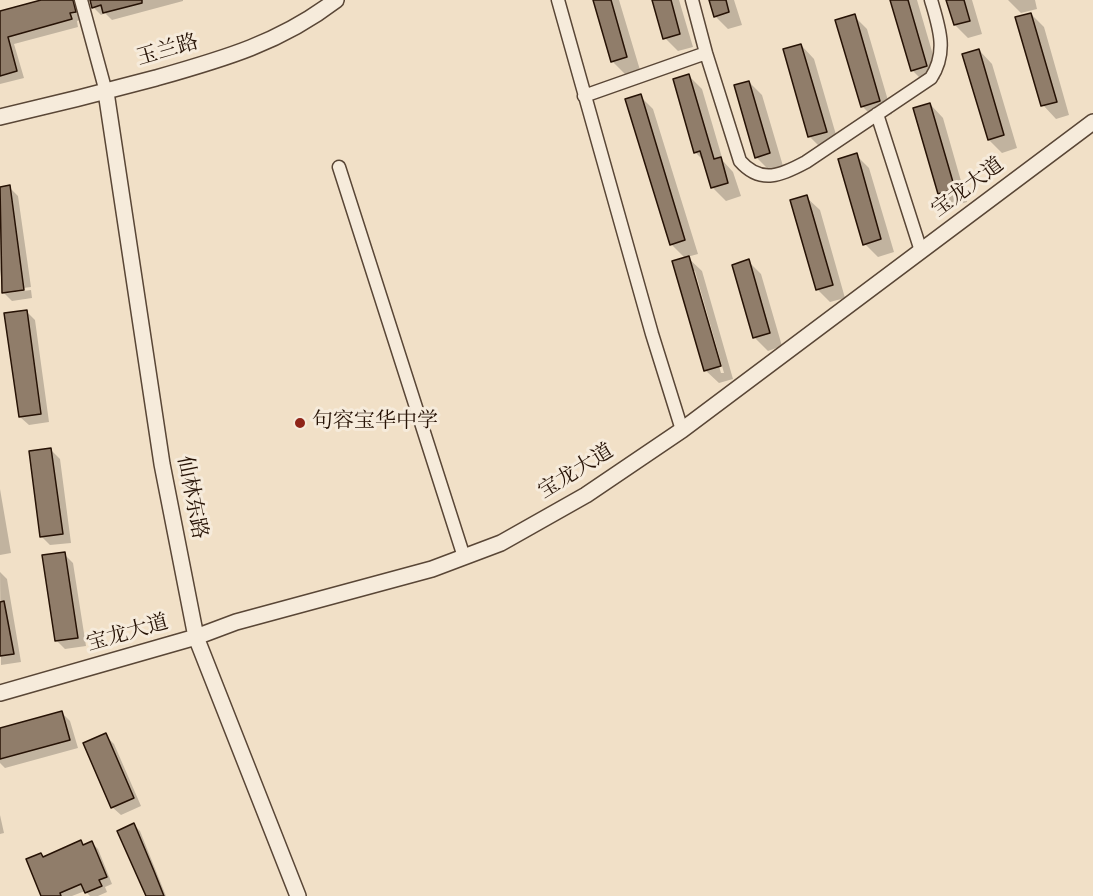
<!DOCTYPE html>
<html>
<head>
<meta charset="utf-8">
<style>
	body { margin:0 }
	canvas { display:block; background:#f1e0c7 }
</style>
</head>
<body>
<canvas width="1093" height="896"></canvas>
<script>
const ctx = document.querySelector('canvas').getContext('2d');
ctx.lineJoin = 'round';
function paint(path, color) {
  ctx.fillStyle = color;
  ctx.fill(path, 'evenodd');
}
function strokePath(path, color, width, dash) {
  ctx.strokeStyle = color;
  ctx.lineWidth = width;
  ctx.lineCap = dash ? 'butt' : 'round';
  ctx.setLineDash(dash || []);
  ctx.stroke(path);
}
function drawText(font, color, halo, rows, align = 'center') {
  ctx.font = font + ' Vollkorn,"Noto Serif SC",serif';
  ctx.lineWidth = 6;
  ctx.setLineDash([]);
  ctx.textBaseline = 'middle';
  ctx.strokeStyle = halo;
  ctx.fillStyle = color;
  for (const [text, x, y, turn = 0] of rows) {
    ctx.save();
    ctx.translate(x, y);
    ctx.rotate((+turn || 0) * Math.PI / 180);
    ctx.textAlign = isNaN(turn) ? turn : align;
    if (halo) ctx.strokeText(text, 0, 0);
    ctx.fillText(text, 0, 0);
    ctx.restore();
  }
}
paint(new Path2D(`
	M47,0L73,2L80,9L82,19L77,21L78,27L14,44L24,78L0,84V13Z
	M91,0H183V1L112,20L105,13L101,15L93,7Z
	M594,0H619L640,70L625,74L612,61Z
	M654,0H679L693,47L678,51L665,38Z
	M710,0H734L742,25L728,29L715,16Z
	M892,0H917L940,79L925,83L912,70Z
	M948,0H972L982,34L968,38L955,25Z
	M1008,0H1035L1037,9L1021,13Z
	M1031,14L1044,27L1069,115L1056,119L1043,105Z
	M854,16L867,29L892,114L875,119L862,106Z
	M801,45L814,59L839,145L823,150L810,137L784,50Z
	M979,50L992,64L1017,148L1002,153L989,140Z
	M689,76L702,89L723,161L733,172L741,196L726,201L712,187L705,162L695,152Z
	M749,82L762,95L783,166L769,170L756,157Z
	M640,96L653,109L698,254L687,257L702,271L733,379L719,383L705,370L685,258L671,244ZM692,271H695L724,373H721Z
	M930,104L943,118L967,202L952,206L939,193Z
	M856,155L869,168L894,252L878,257L865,244Z
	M9,187L18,196L31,287L8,290V293L31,290L32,298L12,301L3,292L0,270V188Z
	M806,197L820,210L845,298L830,302L817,289Z
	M748,261L761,274L782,346L768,351L754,337Z
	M26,311L35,320L49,422L29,425L20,417Z
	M51,450L60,459L71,543L50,545L41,536Z
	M0,489L11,553L0,555Z
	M64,554L73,563L86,646L65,649L56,640Z
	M0,572L7,579L21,662L1,665Z
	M62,713L70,721L78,748L5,768L0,763V730Z
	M105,735L114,744L141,806L121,815L112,807Z
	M0,815L4,833L0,834Z
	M134,825L140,831L166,896H146Z
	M81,842L84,846L92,843L98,849L112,884L105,887L107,892L98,896H90L85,891L72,896H43L41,854L45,858Z`), '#0003');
const building = new Path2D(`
	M41,0H73L76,12L70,13L72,19L8,37L17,71L0,76V11Z
	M90,0H142V3L103,13L101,5L92,8Z
	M593,0H611L627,57L611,62Z
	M652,0H671L680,34L663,39Z
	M709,0H726L729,12L714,17Z
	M890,0H908L927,66L911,71Z
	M946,0H964L970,21L954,25Z
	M1031,13L1057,102L1041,106L1015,17Z
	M855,14L880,101L861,107L835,20Z
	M801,44L827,132L808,137L783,49Z
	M979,49L1004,135L988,140L962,54Z
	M689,74L714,159L721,157L728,183L711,188L700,151L694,153L673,79Z
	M749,81L770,153L755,158L734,85Z
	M641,94L685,240L670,245L625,99Z
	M930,103L955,189L938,194L913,108Z
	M857,153L881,239L863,245L838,159Z
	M10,185L24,290L2,293L0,187Z
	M807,195L833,285L816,290L790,200Z
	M689,256L721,366L704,371L672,261Z
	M749,259L770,333L753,338L732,265Z
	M27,310L41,414L19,417L4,313Z
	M51,448L63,534L40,537L29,451Z
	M65,552L78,638L55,641L42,555Z
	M4,601L14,654L0,656V602Z
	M62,711L70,740L0,759V728Z
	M106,733L134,798L111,808L83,743Z
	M134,823L154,871L164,896H146L117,831Z
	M81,840L83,845L92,841L107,877L99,880L102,886L85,893L81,884L60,893L61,896H41L26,859L41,853L43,857Z`);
paint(building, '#907d6a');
strokePath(building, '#261205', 1.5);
const minor = new Path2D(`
	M81,0L106,92
	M558,0L652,334L682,430
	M692,0L706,53L740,161C761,185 782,175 806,162L931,78C948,52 939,27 931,0
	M584,96L706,53
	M877,114L921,251
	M339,167L464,557`);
const tertiary = new Path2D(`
	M106,92L162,464L196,637L298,896
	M0,117C52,105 104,92 156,78C223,59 280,43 336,0
	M0,693L196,637L236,622L432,569L501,543L586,495L682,430L1093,122`);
strokePath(minor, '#594636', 15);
strokePath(tertiary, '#594636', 18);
strokePath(minor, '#f6ebdb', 12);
strokePath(tertiary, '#f6ebdb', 15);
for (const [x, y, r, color] of [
	[300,423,6,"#8f2418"]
]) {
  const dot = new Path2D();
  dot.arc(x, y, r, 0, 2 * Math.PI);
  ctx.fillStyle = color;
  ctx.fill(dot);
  strokePath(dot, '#f6ebdb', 2);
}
drawText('21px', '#261205', '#f6ebdb', [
	["玉兰路",168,52,-16],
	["宝龙大道",969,189,-37],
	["宝龙大道",577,473,-32],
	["仙林东路",190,498,79],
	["宝龙大道",128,635,-16]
]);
drawText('21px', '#261205', '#f6ebdb', [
	["句容宝华中学",312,423]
], 'left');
</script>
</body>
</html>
